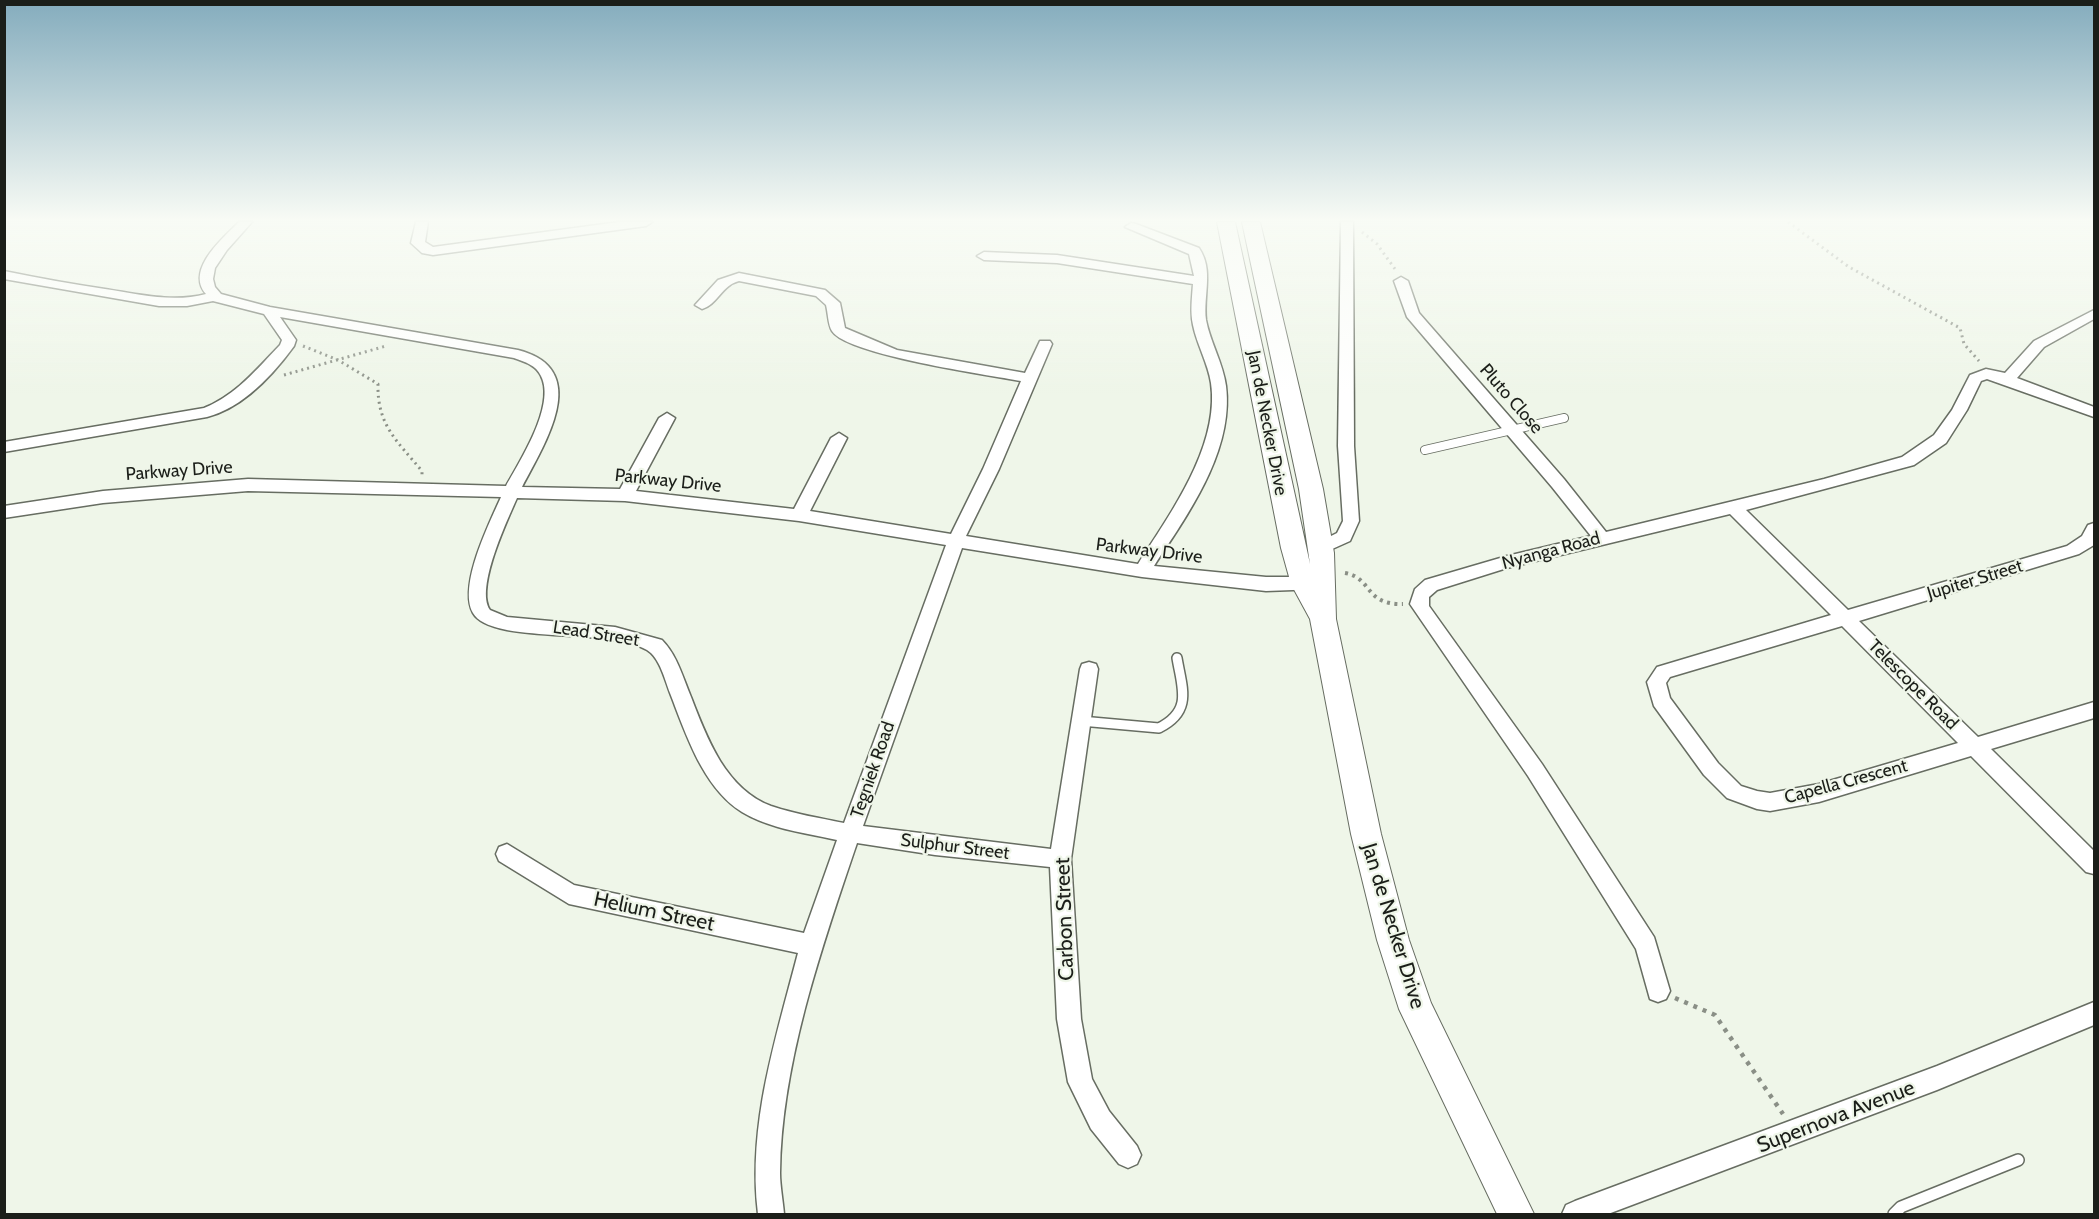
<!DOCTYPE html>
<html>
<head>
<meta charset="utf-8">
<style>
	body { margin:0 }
	#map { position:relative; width:2099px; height:1219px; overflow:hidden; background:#eff6e9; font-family:Cabin,sans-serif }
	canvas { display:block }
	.frame { position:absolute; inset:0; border:6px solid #1b1e19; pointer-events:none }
</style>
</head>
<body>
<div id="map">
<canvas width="2099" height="1219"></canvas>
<div class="frame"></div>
</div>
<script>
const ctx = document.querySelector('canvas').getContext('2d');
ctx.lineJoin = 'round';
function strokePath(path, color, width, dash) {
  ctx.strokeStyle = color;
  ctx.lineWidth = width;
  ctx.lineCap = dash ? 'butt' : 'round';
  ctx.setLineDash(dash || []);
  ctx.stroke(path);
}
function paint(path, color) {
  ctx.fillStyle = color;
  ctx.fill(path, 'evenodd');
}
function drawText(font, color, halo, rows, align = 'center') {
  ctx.font = font + ' Cabin,sans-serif';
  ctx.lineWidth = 4.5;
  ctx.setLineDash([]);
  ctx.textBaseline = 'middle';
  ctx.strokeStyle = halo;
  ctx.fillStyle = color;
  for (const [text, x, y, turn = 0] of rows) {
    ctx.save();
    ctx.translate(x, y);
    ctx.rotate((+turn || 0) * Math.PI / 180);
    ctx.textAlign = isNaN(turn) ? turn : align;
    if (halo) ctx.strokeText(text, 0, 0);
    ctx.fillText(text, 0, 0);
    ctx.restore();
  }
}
const serviceFar2 = new Path2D(`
	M1425,450L1564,418`);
const serviceFar1 = new Path2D(`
	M1081,721L1159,728C1193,711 1182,688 1177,658`);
const service = new Path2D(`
	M1894,1214L1901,1207L2018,1160`);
const minor = new Path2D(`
	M239,222H252L227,250L215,268L213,279L215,287L221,294L270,307L518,350C593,369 545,443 522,487L620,489L659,418L667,413L675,418L636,491L794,509L831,438L839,433L847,438L810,511L951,534L983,469L1021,381C989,375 847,355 832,331C828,325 828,312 826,305L816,296L739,281C722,285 717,305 702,309L695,305L718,280L739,273L825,290L840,303L845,328L897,350L1025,373L1040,341H1050L1052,344L999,469L966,536L1138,564C1170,514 1220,446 1211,383C1208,363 1197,345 1193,325C1190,312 1192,298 1193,284L1057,263L984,260L977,256L984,252L1057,255L1194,276L1189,254L1125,227L1131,223L1136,224L1199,248C1214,270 1203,295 1206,320C1210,342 1223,363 1226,386C1234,451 1188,514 1154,566L1266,577H1314L1320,579L1323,584L1320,589L1266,591L1142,577L962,548L863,826L1051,849L1080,669L1082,664L1089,662L1096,664L1098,669L1071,859L1081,1019L1092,1079L1109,1111L1137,1146L1141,1155L1137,1164L1128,1168L1119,1164L1091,1129L1068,1082L1057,1019L1050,867L935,855L857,843C822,946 781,1064 780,1173C780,1186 783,1201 784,1214H758C747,1125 776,1038 798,953L569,904L499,861L496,854L499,847L507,844L574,885L804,933L837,840C806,833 770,829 742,812C703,788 686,734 670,693C665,680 660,658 647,650C610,627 491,645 473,613C458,586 489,524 501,497L248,491L103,503L4,518V506L103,491L248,479L506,486C520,461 556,405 541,376C536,365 525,362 514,358L280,317L296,340L294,346C273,375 242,408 207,417L4,452V442L204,408C236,395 257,369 280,345L282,340L264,314L213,301L187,306H159L4,279V271C38,278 71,284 105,289C138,294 173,303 206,294C185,270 223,238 239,222ZM517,498L625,501L799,521L946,545L844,823C820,818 794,814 771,806C726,789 707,739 691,697C683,678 677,655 662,640L615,627L507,617L490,610C475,588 507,521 517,498Z
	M416,222H428L425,242L433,247L619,222H652L646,226L433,255L422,253L411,243Z
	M1341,222H1353L1354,446L1359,521L1350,541L1321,554L1315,552L1312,548L1315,544L1337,533L1343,521L1338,446Z
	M1401,277L1408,281L1419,313L1564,479L1606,532L1824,479L1902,457L1934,435L1952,410L1970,375L1986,369L2005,373L2034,341L2094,310V319L2044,347L2017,378L2094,407V417L1987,379L1981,381L1967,410L1946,443L1914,465L1746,510L1848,610L2067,546L2082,536L2088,525L2094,523V545L2079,554L1859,621L1978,737L2094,702V718L1991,749L2094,851V874L2086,872L1971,756L1819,802L1770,811L1757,809L1727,798L1704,775L1654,706L1647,682L1657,667L1831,615L1730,514L1507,568L1437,590L1429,597V606L1542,764L1654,937L1670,991L1666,999L1658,1002L1650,999L1636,949L1528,776L1410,604L1415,589L1425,580L1507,556L1591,536L1552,487L1407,317L1394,281ZM1842,626L1958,743L1819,784L1770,793L1757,791L1741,786L1718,763L1670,698L1666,683L1670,677Z
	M2094,1002V1025L1937,1090L1608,1214H1562L1566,1205L1575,1201L1937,1066Z`);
const secondary = new Path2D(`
	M1217,222H1235L1310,564L1299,489L1242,222H1260L1323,489L1334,553L1336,619L1381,834L1409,940L1431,1003L1534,1214H1497L1399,1009L1377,940L1351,834L1310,619L1291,584L1281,548Z`);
strokePath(serviceFar2, '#676d62', 10);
strokePath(serviceFar1, '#676d62', 12);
strokePath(service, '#676d62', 14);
strokePath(minor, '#676d62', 3);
strokePath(secondary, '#676d62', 2);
strokePath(new Path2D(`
	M1788,222L1849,267L1960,328L1964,344L1979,361
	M1362,232L1377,244L1395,269
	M303,346L338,360L378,384C377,425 397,441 422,471V475
	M284,375L386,346`), '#8a8f86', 3, [2, 4]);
strokePath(new Path2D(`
	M1345,573C1373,578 1364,605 1403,604`), '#8a8f86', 4, [3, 4.5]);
strokePath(new Path2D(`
	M1675,998L1715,1015L1783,1114`), '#8a8f86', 4.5, [4, 6]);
strokePath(serviceFar2, '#fff', 8);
strokePath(serviceFar1, '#fff', 9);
strokePath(service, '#fff', 11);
paint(minor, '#fff');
paint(secondary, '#fff');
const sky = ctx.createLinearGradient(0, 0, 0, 393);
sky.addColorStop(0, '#84acbd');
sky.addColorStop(0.56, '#f8fbf5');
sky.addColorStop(1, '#f8fbf500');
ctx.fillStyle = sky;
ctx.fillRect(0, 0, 2099, 393);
drawText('18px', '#1b1e19', '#eff6e9', [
	["Pluto Close",1511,399,49],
	["Jan de Necker Drive",1267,423,79],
	["Parkway Drive",179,471,-4],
	["Parkway Drive",668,481,6],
	["Parkway Drive",1149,551,7],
	["Nyanga Road",1551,551,-15],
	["Jupiter Street",1975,580,-17],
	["Lead Street",596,634,9],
	["Telescope Road",1913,685,45],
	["Tegniek Road",873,770,-71],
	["Capella Crescent",1846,782,-15],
	["Sulphur Street",955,847,7]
]);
drawText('21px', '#1b1e19', '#eff6e9', [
	["Helium Street",654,912,12],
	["Carbon Street",1065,919,-92],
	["Jan de Necker Drive",1393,926,73],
	["Supernova Avenue",1836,1117,-21]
]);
</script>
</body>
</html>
